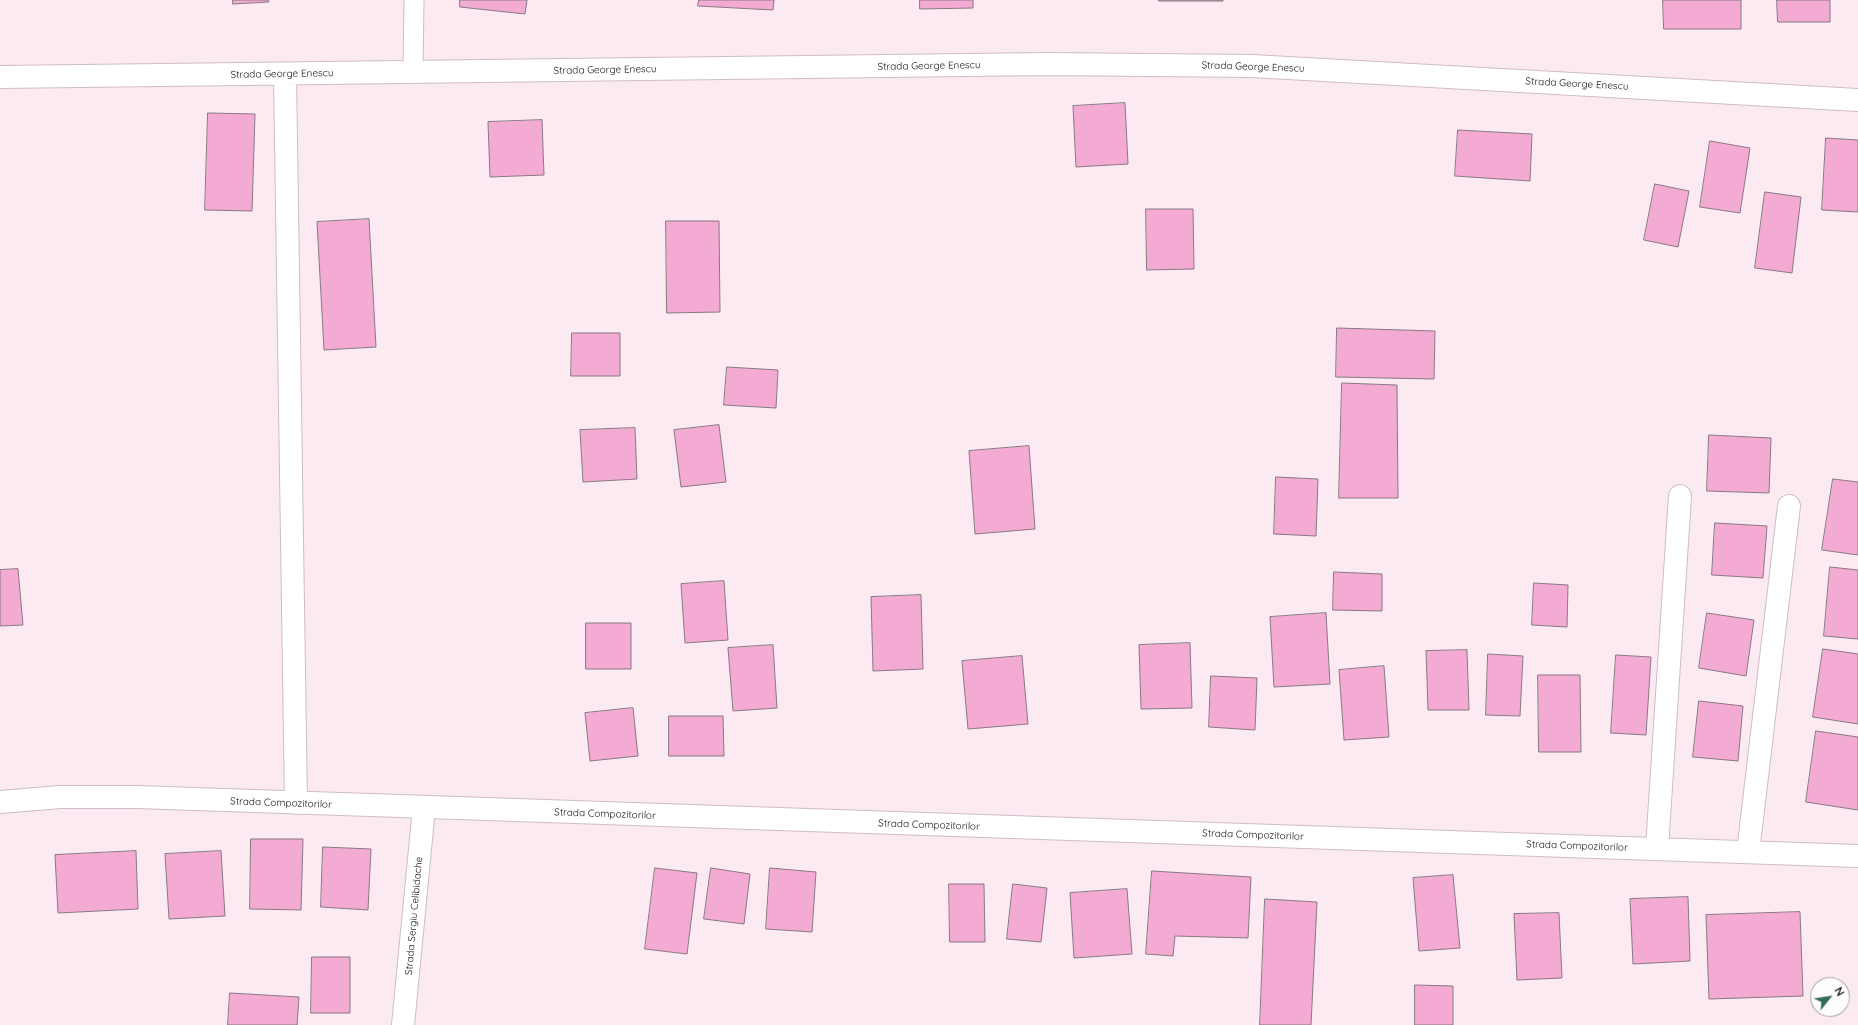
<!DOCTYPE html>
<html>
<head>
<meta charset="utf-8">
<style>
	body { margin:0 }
	#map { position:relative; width:1858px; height:1025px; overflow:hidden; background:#fceaf3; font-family:Quicksand,sans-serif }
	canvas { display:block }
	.north { position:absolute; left:1810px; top:977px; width:40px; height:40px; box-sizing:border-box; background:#fdfdfd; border:1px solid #a19fa0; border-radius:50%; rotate:60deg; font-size:11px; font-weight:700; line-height:16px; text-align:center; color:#171114 }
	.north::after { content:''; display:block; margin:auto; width:14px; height:18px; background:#336d55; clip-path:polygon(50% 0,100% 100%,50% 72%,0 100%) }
</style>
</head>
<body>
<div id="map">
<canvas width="1858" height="1025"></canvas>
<div class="north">N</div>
</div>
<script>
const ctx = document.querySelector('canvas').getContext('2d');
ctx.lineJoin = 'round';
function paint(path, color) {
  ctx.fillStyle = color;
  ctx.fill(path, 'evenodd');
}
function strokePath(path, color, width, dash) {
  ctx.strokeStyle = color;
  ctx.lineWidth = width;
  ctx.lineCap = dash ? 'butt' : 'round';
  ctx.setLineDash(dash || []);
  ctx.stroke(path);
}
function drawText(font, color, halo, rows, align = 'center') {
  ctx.font = font + ' Quicksand,sans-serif';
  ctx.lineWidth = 4;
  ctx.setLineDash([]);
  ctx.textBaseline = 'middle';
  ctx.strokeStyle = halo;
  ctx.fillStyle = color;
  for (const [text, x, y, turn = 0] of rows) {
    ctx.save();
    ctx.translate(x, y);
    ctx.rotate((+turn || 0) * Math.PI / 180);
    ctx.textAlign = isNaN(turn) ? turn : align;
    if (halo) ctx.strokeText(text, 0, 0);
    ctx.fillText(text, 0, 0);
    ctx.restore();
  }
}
const building = new Path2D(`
	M233,0H268L269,2L233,4Z
	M460,0H527L525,14L460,7Z
	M699,0H774L773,10L698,6Z
	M920,0H973V8L920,9Z
	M1159,0H1223V1H1159Z
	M1663,0H1741V29H1664Z
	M1777,0H1830V22H1778Z
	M1125,103L1128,164L1076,167L1073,106Z
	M208,113L255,114L252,211L205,210Z
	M542,120L544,175L490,177L488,122Z
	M1458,130L1532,134L1530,181L1455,176Z
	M1826,138L1858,140V212L1822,210Z
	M1710,141L1750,148L1740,213L1700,207Z
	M1655,184L1689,191L1678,247L1644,240Z
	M1765,192L1801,197L1792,273L1755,268Z
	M1146,209H1193L1194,269L1147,270Z
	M369,219L376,347L324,350L317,222Z
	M666,221H719L720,312L667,313Z
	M1337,328L1435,331L1434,379L1336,377Z
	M572,333H620V376H571Z
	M727,367L778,370L776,408L724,405Z
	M1342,383L1397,385L1398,498H1339Z
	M719,425L726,482L681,487L674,430Z
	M635,428L637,479L583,482L580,430Z
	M1709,435L1771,438L1769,493L1707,491Z
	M1029,446L1035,529L975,534L969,451Z
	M1276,477L1318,479L1316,536L1274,534Z
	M1833,479L1858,482V555L1822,550Z
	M1715,523L1767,526L1763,578L1712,575Z
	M1830,567L1858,570V639L1824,636Z
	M18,569L23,625L0,626V570Z
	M1334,572L1382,574V611L1333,610Z
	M724,581L728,640L685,643L681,584Z
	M1534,583L1568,585L1567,627L1532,625Z
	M921,595L923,669L873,671L871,597Z
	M1326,613L1330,684L1274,687L1270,617Z
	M1707,613L1754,620L1746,676L1699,668Z
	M586,623H631V669H586Z
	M1190,643L1192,708L1141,709L1139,645Z
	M773,645L777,708L733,711L728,648Z
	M1823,649L1858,654V724L1813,717Z
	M1467,650L1469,710H1428L1426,651Z
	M1488,654L1523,656L1520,716L1486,715Z
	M1616,655L1651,657L1646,735L1611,733Z
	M1022,656L1028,724L968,729L962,661Z
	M1384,666L1389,737L1344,740L1339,670Z
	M1538,675H1580L1581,752H1539Z
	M1211,676L1257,678L1255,730L1209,727Z
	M1699,701L1743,706L1738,761L1693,757Z
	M633,708L638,756L590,761L585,713Z
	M669,716H723L724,756H669Z
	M1816,731L1858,737V810L1806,802Z
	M251,839H303L301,910L250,909Z
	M323,847L371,849L368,910L321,907Z
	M136,851L138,909L58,913L55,855Z
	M221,851L225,916L169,919L165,854Z
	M655,868L697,873L687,954L645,949Z
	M711,868L750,874L744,924L704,919Z
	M770,868L816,872L812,932L766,929Z
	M1152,871L1251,877L1248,938L1175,936L1173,956L1146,954Z
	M1453,875L1460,948L1419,951L1413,878Z
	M949,884H984L985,942H950Z
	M1013,884L1047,888L1041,942L1007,939Z
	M1127,889L1132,954L1074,958L1070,893Z
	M1688,897L1690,961L1633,964L1630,899Z
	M1265,899L1317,902L1311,1025H1260Z
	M1800,912L1803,996L1709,999L1706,915Z
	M1559,913L1562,978L1517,980L1514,914Z
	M312,957H350V1013H311Z
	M1415,985L1453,986V1025H1415Z
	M230,993L299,997L297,1025H228Z`);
paint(building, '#f3aad3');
strokePath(building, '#897981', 1);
const service = new Path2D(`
	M413,72L414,0`);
const minor = new Path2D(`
	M285,74L296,803
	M0,77L1047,64L1252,66L1858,100
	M0,802L60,797H137L1858,856
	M1657,848L1680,496
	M1748,852L1789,506
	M403,1025L424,808`);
strokePath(service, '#cebdc6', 21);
strokePath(minor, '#cebdc6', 24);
strokePath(service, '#fff', 19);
strokePath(minor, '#fff', 22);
drawText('10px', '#171114', '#fdfdfd', [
	["Strada George Enescu",929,66,-1],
	["Strada George Enescu",1253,67,2],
	["Strada George Enescu",605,70,-1],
	["Strada George Enescu",282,74,-1],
	["Strada George Enescu",1577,84,3],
	["Strada Compozitorilor",281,803,2],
	["Strada Compozitorilor",605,814,2],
	["Strada Compozitorilor",929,825,2],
	["Strada Compozitorilor",1253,835,2],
	["Strada Compozitorilor",1577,846,2],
	["Strada Sergiu Celibidache",414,916,-85]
]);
</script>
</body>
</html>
